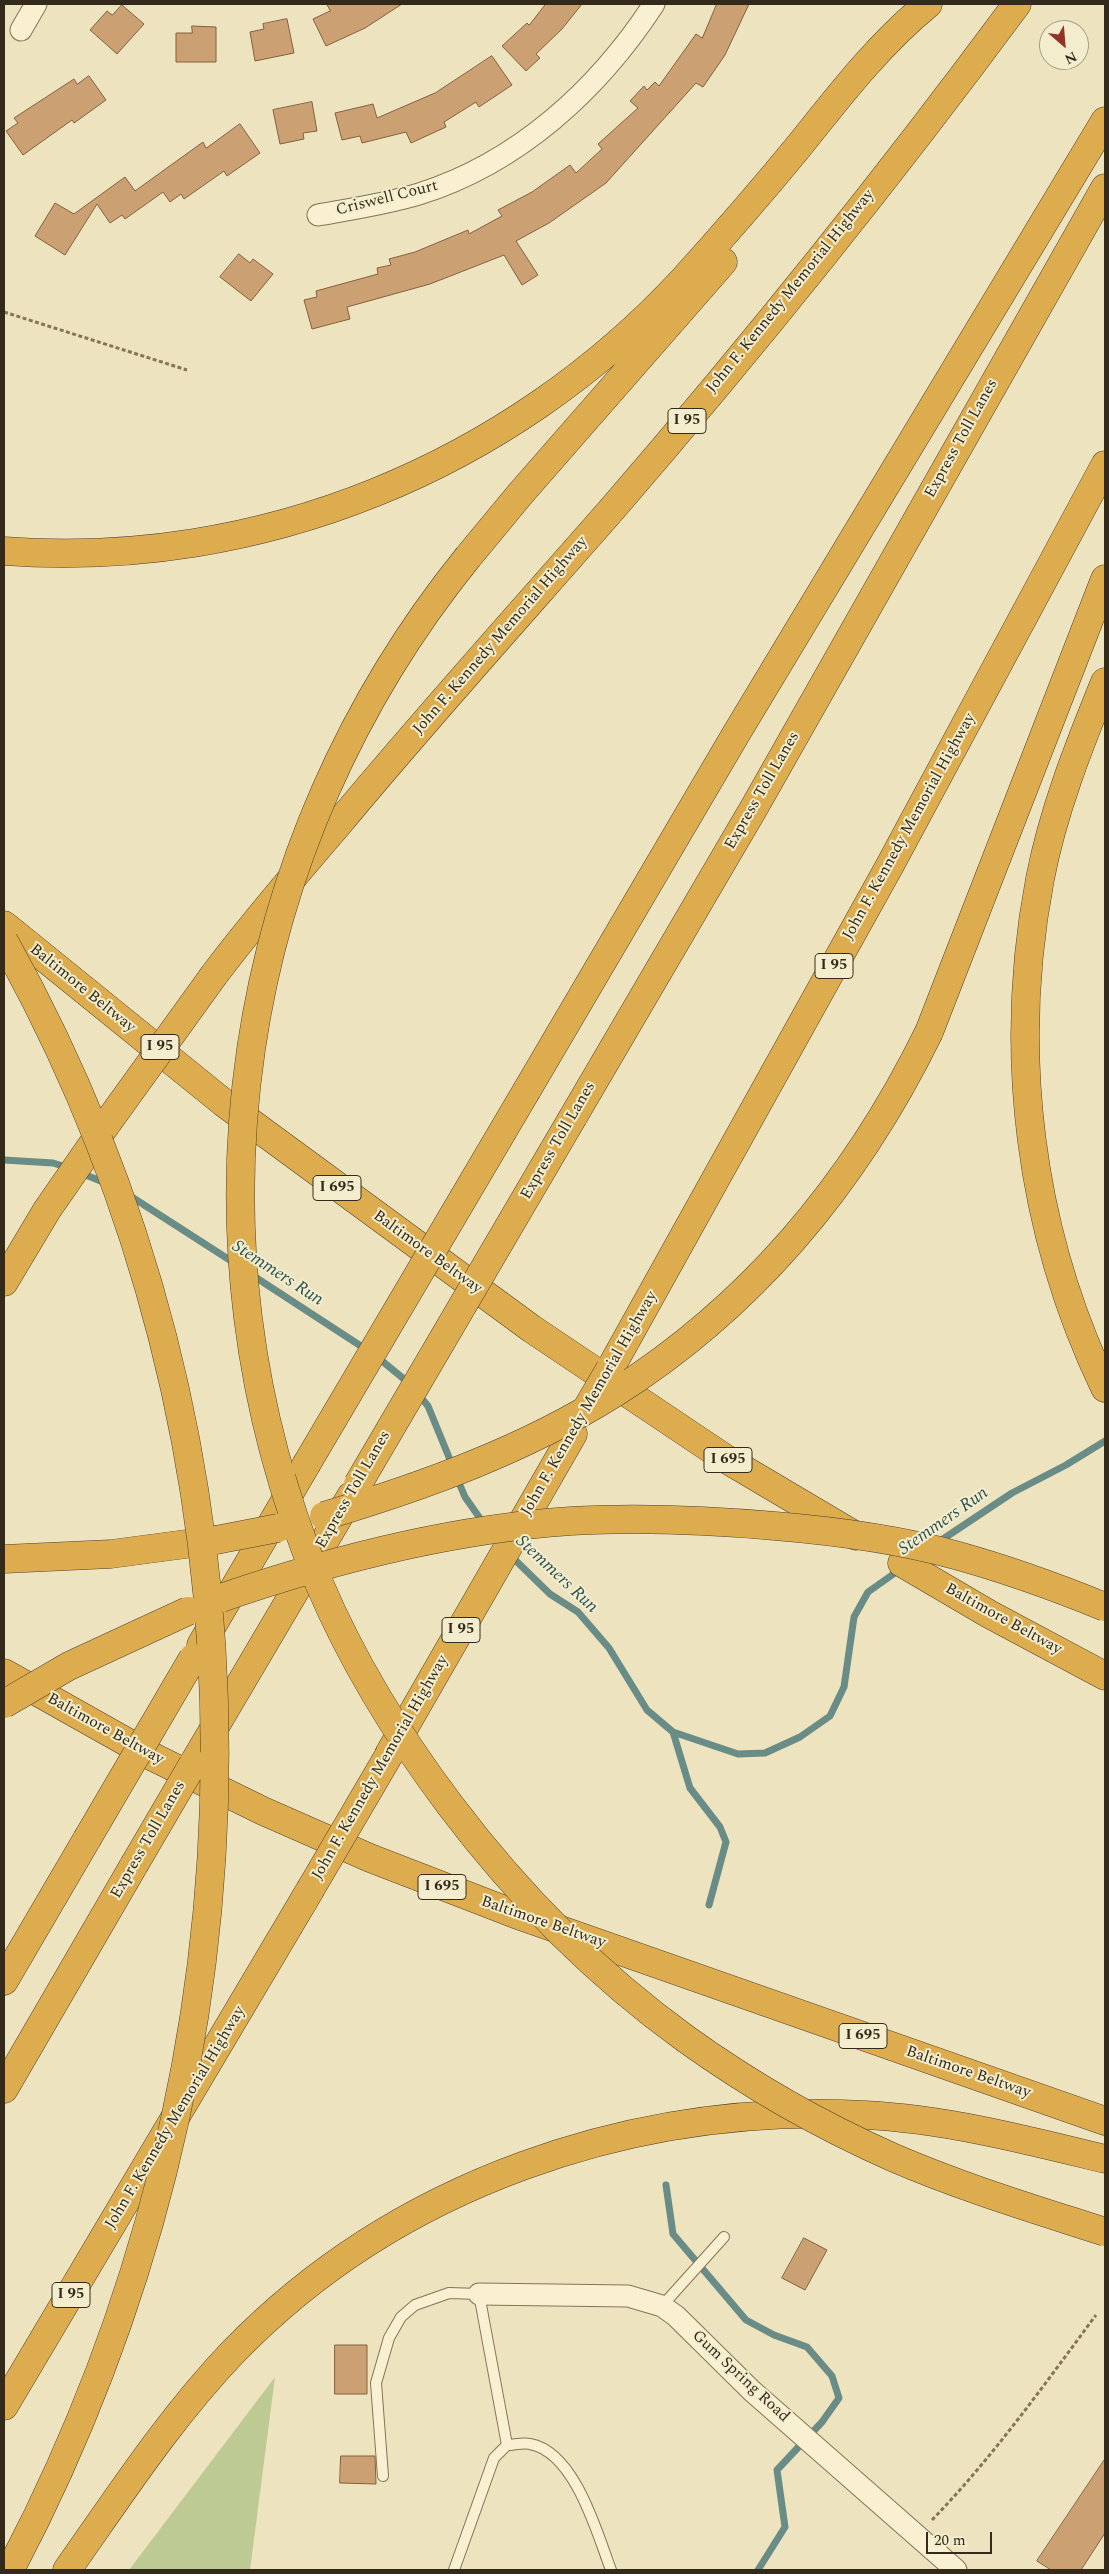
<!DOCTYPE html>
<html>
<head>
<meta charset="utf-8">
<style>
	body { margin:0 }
	#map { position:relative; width:1109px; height:2574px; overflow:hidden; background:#ede3be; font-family:Spectral,serif }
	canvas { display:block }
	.frame { position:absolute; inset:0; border:5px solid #342a1c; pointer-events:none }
	.north { position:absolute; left:1039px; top:20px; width:50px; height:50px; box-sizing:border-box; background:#f4edcd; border:1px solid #a79f86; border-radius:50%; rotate:153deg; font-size:14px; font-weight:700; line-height:20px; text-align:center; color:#342a1c }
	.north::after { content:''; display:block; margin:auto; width:18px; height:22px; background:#933228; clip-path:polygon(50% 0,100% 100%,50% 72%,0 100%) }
	.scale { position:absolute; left:926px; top:2532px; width:66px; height:22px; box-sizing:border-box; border:2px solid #342a1c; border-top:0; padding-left:6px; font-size:15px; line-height:18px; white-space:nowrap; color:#342a1c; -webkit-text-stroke:4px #f4edcd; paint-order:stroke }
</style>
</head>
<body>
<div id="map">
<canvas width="1109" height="2574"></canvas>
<div class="frame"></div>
<div class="north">N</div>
<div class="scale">20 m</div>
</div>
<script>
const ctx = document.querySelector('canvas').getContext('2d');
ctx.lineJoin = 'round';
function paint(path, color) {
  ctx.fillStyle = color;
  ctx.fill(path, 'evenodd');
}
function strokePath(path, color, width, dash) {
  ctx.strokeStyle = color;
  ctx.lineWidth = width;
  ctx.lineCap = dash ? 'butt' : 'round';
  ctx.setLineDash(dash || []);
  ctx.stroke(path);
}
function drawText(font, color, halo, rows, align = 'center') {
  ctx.font = font + ' Spectral,serif';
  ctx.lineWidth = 4;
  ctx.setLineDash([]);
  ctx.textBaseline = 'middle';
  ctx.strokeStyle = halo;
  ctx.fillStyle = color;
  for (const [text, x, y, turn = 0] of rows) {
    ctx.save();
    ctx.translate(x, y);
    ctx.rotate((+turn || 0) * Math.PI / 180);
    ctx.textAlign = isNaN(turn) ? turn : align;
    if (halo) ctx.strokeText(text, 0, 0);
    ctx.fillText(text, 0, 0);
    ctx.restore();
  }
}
paint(new Path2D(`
	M275,2377L250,2570H129Z`), '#beca93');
strokePath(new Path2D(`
	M4,1160L53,1163L69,1168
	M81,1173L103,1182
	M124,1192L239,1266
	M252,1275L367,1350
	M376,1356L410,1384
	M418,1394L428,1406L453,1467
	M457,1478L465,1497L484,1524
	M937,1543L1012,1493L1066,1465L1105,1441
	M510,1555L550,1594L578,1612L609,1648L647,1710L673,1732L738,1754L765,1753L800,1737L830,1716L844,1687L854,1617L868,1592L902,1568
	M673,1732L690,1788L720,1827L726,1842L709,1905
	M666,2185L673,2234L746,2320L774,2335L807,2347L832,2376L839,2398L822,2422L777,2470L785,2527L758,2570`), '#698c86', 7);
const building = new Path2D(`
	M327,4H402L365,28L326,46L313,19L330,11Z
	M546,4H582L562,29L536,54L540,58L526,71L502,46L527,23L529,25Z
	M717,4H749L725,55L703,87L696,83L606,183L549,223L516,241L538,275L522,285L504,255L430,284L347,307L350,319L312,329L304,300L317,297L316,291L378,274L377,268L391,265L389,259L415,252L468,230L469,234L502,216L498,210L532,192L570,165L576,173L602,149L598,144L638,108L630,101L644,86L647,90L655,82L659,86L696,34L702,38Z
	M122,5L144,24L117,54L90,30L107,11L112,15Z
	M287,19L294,53L255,61L250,32L264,29L263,24Z
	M192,26L216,27V62H176V33H192Z
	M492,56L512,85L479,107L476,102L444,122L446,127L411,143L406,132L362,143L360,136L342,140L335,113L373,104L377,118L435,93Z
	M89,76L106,100L74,123L72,120L23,155L6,131L18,123L14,118L74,79L77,84Z
	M312,102L317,131L303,133L304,139L280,144L273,110Z
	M240,124L260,153L227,176L224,171L184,199L181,194L170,202L163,192L125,219L122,215L110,223L97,204L65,255L35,236L55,203L74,214L125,177L135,191L203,142L206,148Z
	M239,254L250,263L253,259L273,274L251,301L220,277Z
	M804,2238L827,2250L805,2290L782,2278Z
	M335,2345H367V2394H335Z
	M341,2456H375L376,2484L340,2483Z
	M1105,2459V2533L1081,2570H1051L1037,2561Z`);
paint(building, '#cba174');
strokePath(building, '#83603d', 1);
const lane = new Path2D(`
	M662,2306L724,2237
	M383,2476L376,2383L389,2338L401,2317L415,2305L449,2293L479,2294L507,2445
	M454,2570L494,2458L507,2445C514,2445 523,2442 530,2444C575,2452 597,2533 611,2570`);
const street = new Path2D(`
	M21,30L36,4
	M318,215C352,209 386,204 419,194C518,163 598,90 654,4
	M479,2294L628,2296L662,2306L676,2316L752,2391L956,2570`);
const highway = new Path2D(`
	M4,551C260,570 510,467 684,279C723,236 762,191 799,146C839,96 878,45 928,4
	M468,557L521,493L723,262
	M1105,682C1079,746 1053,811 1040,879C1007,1051 1029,1230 1105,1388
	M4,925L224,1103L532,1329L726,1459L856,1536
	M214,975C254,922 296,873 339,823C428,716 521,613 613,508C754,345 889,177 1017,4
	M929,1032L1105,579
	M527,1090L736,734L1105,121
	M573,1117L755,806L1105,188
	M4,1282L47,1210L108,1122
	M610,1369L889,867L1105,465
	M4,1559L111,1554L216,1540
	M902,1563L989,1614L1105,1676
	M201,1645L306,1465
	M4,1673L155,1758L263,1811L370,1858L515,1914L1105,2121
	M389,1754L573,1434
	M193,1764L351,1496
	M4,1981L87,1839
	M4,2089L134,1865
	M4,2406L310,1890
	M67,2570C120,2495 169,2419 233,2352C397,2183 633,2103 865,2115C946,2119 1027,2140 1105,2159`);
strokePath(lane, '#857457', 12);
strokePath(street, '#857457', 23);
strokePath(highway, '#52412c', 29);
strokePath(new Path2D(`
	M4,312L187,370
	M932,2520C993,2457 1044,2385 1096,2315`), '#857457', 3, [4, 2.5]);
strokePath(lane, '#f8f0d1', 10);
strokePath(street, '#f8f0d1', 21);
strokePath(highway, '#ddac4e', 28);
const highwayBridge = new Path2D(`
	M468,557C233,847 174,1238 319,1583C353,1663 398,1736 450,1805C517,1894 596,1974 686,2039C750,2085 820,2125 892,2157C961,2187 1034,2209 1105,2232
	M4,941C288,1449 280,2058 10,2570
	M108,1122L214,975
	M587,1408L610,1369
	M306,1465L527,1090
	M358,1484L573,1117
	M324,1516C424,1486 524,1450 613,1394C754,1305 856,1181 929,1032
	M216,1540L278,1528
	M221,1598C334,1559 451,1529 571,1521C639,1517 708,1520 775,1526C835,1531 897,1539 955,1555C1006,1569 1056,1587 1105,1607
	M4,1704L69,1666L188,1611
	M87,1839L193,1658
	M134,1865L193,1764
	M310,1890L389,1755`);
strokePath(highwayBridge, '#52412c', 29, []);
strokePath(highwayBridge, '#ddac4e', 28);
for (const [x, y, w] of [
	[687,421,38],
	[834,966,38],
	[160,1047,38],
	[337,1188,48],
	[728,1460,48],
	[461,1630,38],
	[442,1887,48],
	[863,2036,48],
	[71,2295,38]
]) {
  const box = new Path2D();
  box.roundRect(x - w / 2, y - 12.5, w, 25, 4);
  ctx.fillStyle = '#f4edcd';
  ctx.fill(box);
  strokePath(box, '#342a1c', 1);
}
drawText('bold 15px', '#342a1c', null, [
	["I 95",687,421],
	["I 95",834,966],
	["I 95",160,1047],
	["I 695",337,1188],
	["I 695",728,1460],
	["I 95",461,1630],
	["I 695",442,1887],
	["I 695",863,2036],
	["I 95",71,2295]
]);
drawText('16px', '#342a1c', '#f4edcd', [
	["Criswell Court",387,199,-14],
	["John F. Kennedy Memorial Highway",791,292,-51],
	["Express Toll Lanes",962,439,-61],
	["John F. Kennedy Memorial Highway",501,636,-49],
	["Express Toll Lanes",763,791,-60],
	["John F. Kennedy Memorial Highway",910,827,-61],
	["Baltimore Beltway",82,989,39],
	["Express Toll Lanes",559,1141,-60],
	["Baltimore Beltway",427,1253,36],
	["John F. Kennedy Memorial Highway",590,1404,-60],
	["Express Toll Lanes",354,1490,-60],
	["Baltimore Beltway",1003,1620,29],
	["Baltimore Beltway",105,1730,29],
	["John F. Kennedy Memorial Highway",381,1768,-60],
	["Express Toll Lanes",149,1840,-60],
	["Baltimore Beltway",543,1923,19],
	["Baltimore Beltway",968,2073,19],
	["John F. Kennedy Memorial Highway",176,2118,-59],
	["Gum Spring Road",740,2377,43]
]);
drawText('italic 18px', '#2b5354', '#f4edcd', [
	["Stemmers Run",277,1274,33],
	["Stemmers Run",944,1522,-35],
	["Stemmers Run",556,1575,43]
]);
</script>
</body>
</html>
